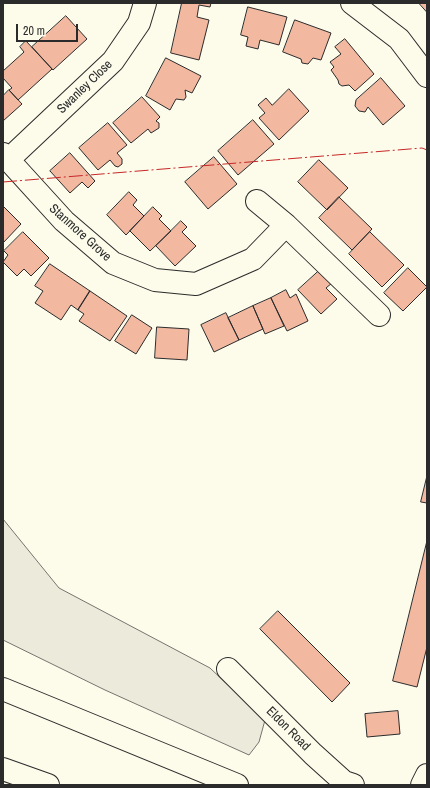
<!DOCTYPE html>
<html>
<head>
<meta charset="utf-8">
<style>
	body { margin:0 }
	#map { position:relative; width:430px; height:788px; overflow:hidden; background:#fdfbea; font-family:"Archivo Narrow",sans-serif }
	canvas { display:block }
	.frame { position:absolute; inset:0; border:4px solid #2b2b2b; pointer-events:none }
	.scale { position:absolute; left:16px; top:24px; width:62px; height:18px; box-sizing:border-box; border:2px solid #2b2b2b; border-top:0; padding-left:5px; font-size:12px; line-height:14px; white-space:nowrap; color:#2b2b2b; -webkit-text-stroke:3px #fdfbea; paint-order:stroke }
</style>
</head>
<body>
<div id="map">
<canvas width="430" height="788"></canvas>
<div class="frame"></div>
<div class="scale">20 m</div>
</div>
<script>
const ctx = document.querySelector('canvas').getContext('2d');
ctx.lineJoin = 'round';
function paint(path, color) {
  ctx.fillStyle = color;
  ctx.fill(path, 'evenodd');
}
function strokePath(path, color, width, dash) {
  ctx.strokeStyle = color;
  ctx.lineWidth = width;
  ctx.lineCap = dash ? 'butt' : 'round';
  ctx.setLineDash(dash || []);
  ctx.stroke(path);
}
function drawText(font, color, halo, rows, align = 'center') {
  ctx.font = font + ' "Archivo Narrow",sans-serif';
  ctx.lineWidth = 3;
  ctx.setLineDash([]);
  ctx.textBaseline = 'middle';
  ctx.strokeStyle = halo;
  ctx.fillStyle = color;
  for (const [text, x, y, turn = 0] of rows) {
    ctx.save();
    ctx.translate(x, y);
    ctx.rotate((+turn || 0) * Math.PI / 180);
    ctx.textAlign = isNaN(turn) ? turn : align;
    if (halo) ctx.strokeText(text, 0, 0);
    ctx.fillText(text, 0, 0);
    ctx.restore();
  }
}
const green = new Path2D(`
	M3,519L59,588L210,668L265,720L259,742L249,755L105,690L3,640Z`);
paint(green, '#ecebdb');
strokePath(green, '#74746e', 1);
const building = new Path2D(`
	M182,3H211L210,7L199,5L197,17L209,20L199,60L171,53Z
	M419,3H427V12Z
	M248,7L287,17L279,45L260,40L258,49L246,46L248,37L241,35Z
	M66,16L87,39L53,70L32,47Z
	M295,20L331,33L321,60L313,58L308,64L302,63L301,59L283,52Z
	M345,39L374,74L355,91L349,85L342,86L339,84L338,80L331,70L334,67L330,62L341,54L335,47Z
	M26,41L52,69L18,100L9,90L12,88L3,78V71L24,52L20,47Z
	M166,58L201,76L192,93L185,90L186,97L184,100L176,99L170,110L146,96Z
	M381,78L405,106L383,125L368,107L365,112L359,111L355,106L356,100Z
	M289,89L309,111L279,140L259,118L265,113L258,105L266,98L272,105Z
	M9,90L22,104L3,121V96Z
	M142,97L160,117L156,121L159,123V128L151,133L148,129L131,143L113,123Z
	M253,120L274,144L238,175L218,151Z
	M108,123L127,145L117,153L122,159V164L118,167L115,166L110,160L98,170L79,148Z
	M70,153L95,181L88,188L82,182L70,193L50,171Z
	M214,157L237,184L208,209L185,182Z
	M319,160L348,188L327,210L298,182Z
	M129,192L137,200L133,205L144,216L126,235L107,215Z
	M339,197L372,229L352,250L319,218Z
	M3,206L21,224L3,243Z
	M153,207L162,216L159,219L171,231L150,251L130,231Z
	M181,221L187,227L182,232L196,246L175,266L156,246Z
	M23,232L49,258L31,276L24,269L17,276L3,262L8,255L4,251Z
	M370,232L404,265L382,287L349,254Z
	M50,264L90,291L78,310L71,305L61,320L35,303L43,291L35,286Z
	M408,268L427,287L403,311L384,293Z
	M320,270L332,283L326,288L337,299L321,314L298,290Z
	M286,290L290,298L296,294L308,321L287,331L271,298Z
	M90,291L127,316L110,341L79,321L84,314L78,310Z
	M271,298L284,326L265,334L253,306Z
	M253,306L263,329L239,340L228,318Z
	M226,313L239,340L214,352L201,325Z
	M132,315L152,328L136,354L115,341Z
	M157,327L189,329L187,360L155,358Z
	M427,476V503L421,502Z
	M427,541V647L417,687L393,681Z
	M278,611L350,683L332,702L260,629Z
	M398,711L400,734L367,737L365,714Z`);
paint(building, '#f2b8a0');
strokePath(building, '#2b2b2b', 1);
const minor = new Path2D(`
	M352,3L399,39L427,76
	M3,154L64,221L113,263L155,280L196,284L253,259L286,225L257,201
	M8,160L113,61L139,23L145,3
	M286,225L379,315
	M228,669L313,754L344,782L353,785
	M422,785L427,775`);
const highway = new Path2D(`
	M3,689L237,785
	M3,769L48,785`);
strokePath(minor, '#2b2b2b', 24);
strokePath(highway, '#2b2b2b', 24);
strokePath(minor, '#fdfbea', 22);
strokePath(highway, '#fdfbea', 22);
strokePath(new Path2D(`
	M3,182L422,148L427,150`), '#c62828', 1, [14, 3, 2, 3]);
drawText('13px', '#2b2b2b', '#fdfbea', [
	["Swanley Close",85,87,-44],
	["Stanmore Grove",80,233,42],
	["Eldon Road",288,729,45]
]);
</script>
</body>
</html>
